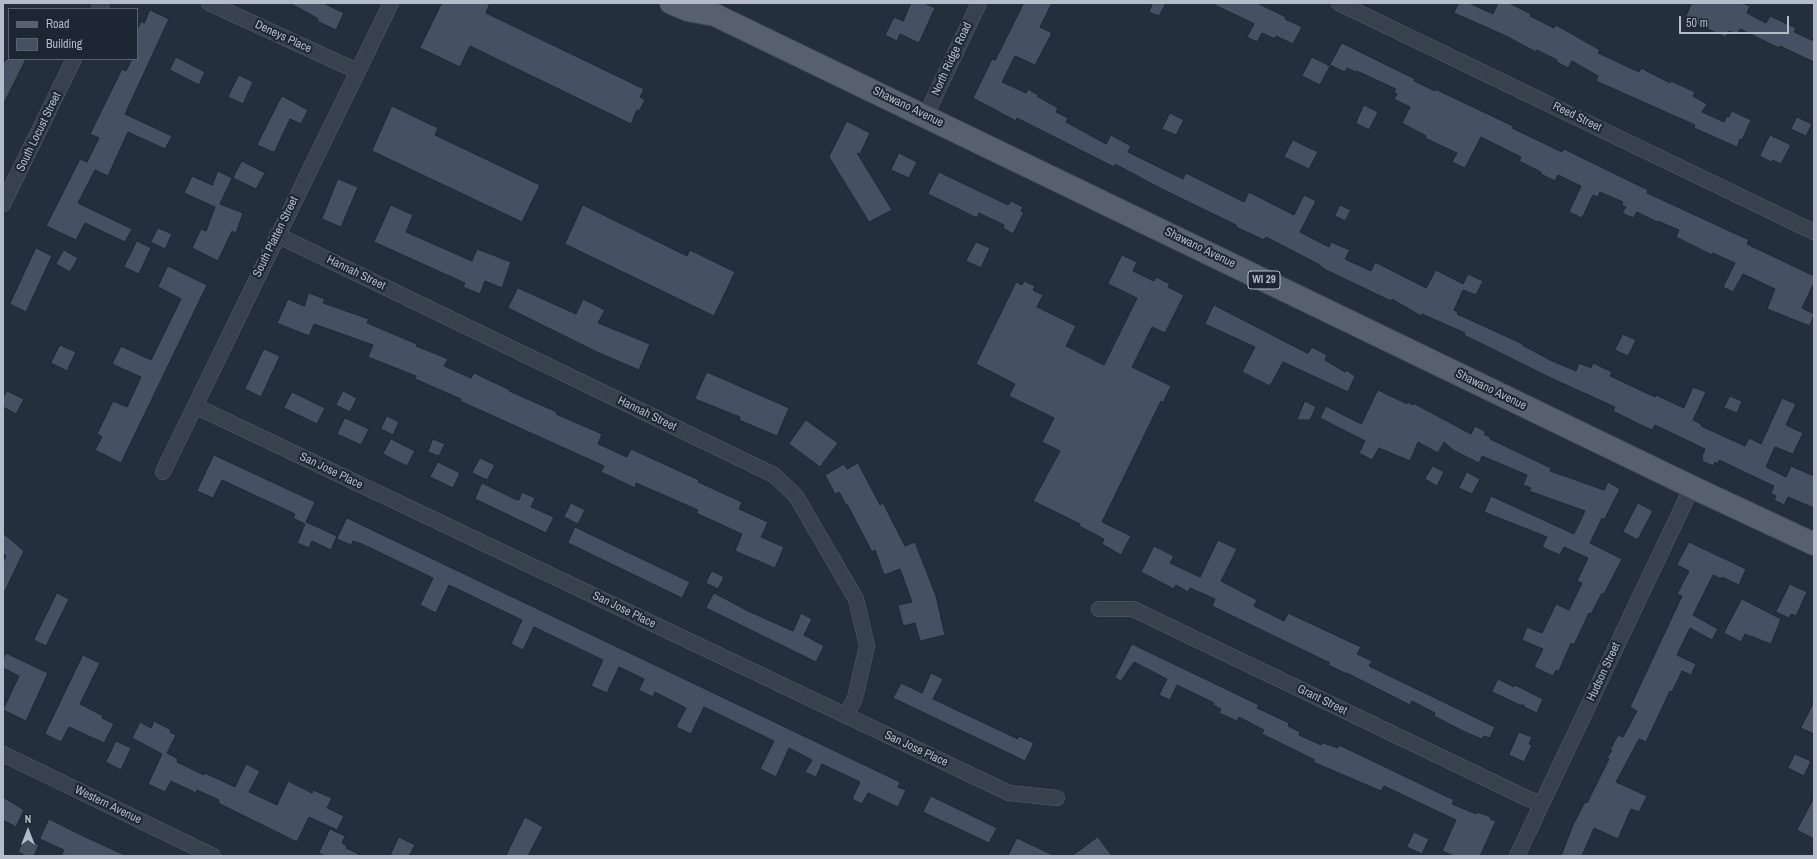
<!DOCTYPE html>
<html>
<head>
<meta charset="utf-8">
<style>
	body { margin:0 }
	#map { position:relative; width:1817px; height:859px; overflow:hidden; background:#242f3e; font-family:"Archivo Narrow",sans-serif }
	canvas { display:block }
	.frame { position:absolute; inset:0; border:4px solid #b4bcc9; pointer-events:none }
	.legend { position:absolute; left:8px; top:8px; width:130px; height:52px; box-sizing:border-box; background:#1d2633; border:1px solid #59626f; margin:0; padding:5px 7px; list-style:none; font-size:12px; color:#b4bcc9 }
	.legend li { display:flex; align-items:center; gap:8px; height:20px }
	.legend b { width:20px; border:1px solid #59626f }
	.north { position:absolute; left:8px; top:811px; width:40px; height:40px; -webkit-text-stroke:3px #1d2633; paint-order:stroke; rotate:0deg; font-size:11px; font-weight:700; line-height:16px; text-align:center; color:#b4bcc9 }
	.north::after { content:''; display:block; margin:auto; width:14px; height:18px; background:#b4bcc9; clip-path:polygon(50% 0,100% 100%,50% 72%,0 100%) }
	.scale { position:absolute; left:1679px; top:16px; width:110px; height:18px; box-sizing:border-box; border:2px solid #b4bcc9; border-top:0; padding-left:5px; font-size:12px; line-height:14px; white-space:nowrap; color:#b4bcc9; -webkit-text-stroke:3px #1d2633; paint-order:stroke }
</style>
</head>
<body>
<div id="map">
<canvas width="1817" height="859"></canvas>
<div class="frame"></div>
<ul class="legend">
<li><b style="height:5px;background:#56606e"></b>Road</li>
<li><b style="height:11px;background:#455162"></b>Building</li>
</ul>
<div class="north">N</div>
<div class="scale">50 m</div>
</div>
<script>
const ctx = document.querySelector('canvas').getContext('2d');
ctx.lineJoin = 'round';
function paint(path, color) {
  ctx.fillStyle = color;
  ctx.fill(path, 'evenodd');
}
function strokePath(path, color, width, dash) {
  ctx.strokeStyle = color;
  ctx.lineWidth = width;
  ctx.lineCap = dash ? 'butt' : 'round';
  ctx.setLineDash(dash || []);
  ctx.stroke(path);
}
function drawText(font, color, halo, rows, align = 'center') {
  ctx.font = font + ' "Archivo Narrow",sans-serif';
  ctx.lineWidth = 4;
  ctx.setLineDash([]);
  ctx.textBaseline = 'middle';
  ctx.strokeStyle = halo;
  ctx.fillStyle = color;
  for (const [text, x, y, turn = 0] of rows) {
    ctx.save();
    ctx.translate(x, y);
    ctx.rotate((+turn || 0) * Math.PI / 180);
    ctx.textAlign = isNaN(turn) ? turn : align;
    if (halo) ctx.strokeText(text, 0, 0);
    ctx.fillText(text, 0, 0);
    ctx.restore();
  }
}
const building = new Path2D(`
	M290,3H323L344,13L336,30L317,21L318,19Z
	M442,3H490L486,13L644,89L640,97L645,100L639,111L637,110L631,124L470,46L460,67L420,48Z
	M911,3H924L935,8L919,43L900,34L897,41L885,35L894,17L903,21Z
	M1024,3H1052L1040,27L1052,33L1035,65L1015,56L1002,82L1026,93L1028,89L1038,95L1037,96L1058,108L1056,112L1068,118L1066,122L1106,144L1111,135L1131,146L1128,152L1183,179L1186,173L1244,202L1249,192L1294,215L1304,195L1316,201L1300,232L1329,247L1331,242L1350,250L1345,259L1371,271L1375,262L1426,288L1436,270L1463,284L1468,274L1483,281L1476,295L1463,290L1454,310L1458,312L1457,314L1523,344L1522,345L1550,360L1576,371L1579,363L1591,368L1593,363L1612,372L1610,376L1655,397L1656,395L1684,408L1693,387L1706,392L1693,420L1701,424V426L1745,446L1749,438L1761,444L1782,398L1796,404L1786,425L1803,433L1793,454L1775,447L1766,467L1786,477L1791,466L1814,476V508L1788,497L1784,505L1774,500L1776,496L1771,493L1774,486L1719,460L1718,464L1715,462L1713,466L1702,461L1703,457L1702,456L1705,449L1655,425L1652,430L1641,425L1613,411L1615,407L1553,379L1464,335L1465,333L1422,314L1421,316L1392,299L1391,301L1326,270L1320,266V265L1266,237L1264,240L1236,227V225L1160,188L1115,164L1114,167L1017,118L1016,121L973,98L992,59L995,60Z
	M1153,3H1166L1159,16L1149,12Z
	M1211,3H1257L1286,17L1285,19L1302,27L1293,44L1276,36L1275,39L1262,33L1257,42L1247,37L1254,24Z
	M1459,3H1469L1493,14L1498,3H1509L1531,14L1530,16L1554,28L1556,25L1600,50L1598,53L1639,72L1641,68L1670,83L1671,81L1695,92L1693,96L1707,104L1702,112L1724,122L1727,116L1729,117L1732,111L1751,120L1742,140L1740,139L1737,147L1694,128L1695,125L1596,81L1598,76L1572,61L1568,68L1557,62V60L1537,50L1536,52L1504,35L1454,13Z
	M1692,3H1742L1750,6L1747,13L1766,23L1770,16L1796,28L1794,32L1814,41V62L1780,46L1779,48L1740,29L1737,35L1729,31L1726,37L1685,19Z
	M150,10L169,19L125,114L172,136L165,149L128,132L108,176L95,170L78,203L132,229L125,242L85,223L76,240L46,226L80,159L87,162L99,138L90,134L122,69L126,71L132,59H137V30L141,21L144,23Z
	M1342,43L1415,79L1414,81L1435,91V89L1513,126L1512,128L1562,152L1564,149L1648,190L1647,193L1749,240L1747,244L1814,276V283L1802,308L1814,314L1810,326L1767,309L1775,289L1743,274L1733,292L1723,287L1735,263L1713,253L1712,255L1676,237L1679,230L1658,221L1657,222L1637,212L1633,218L1622,213L1626,207L1622,205L1623,202L1600,192L1598,197L1593,195L1582,218L1569,212L1581,186L1558,175L1555,181L1541,174V172L1519,161L1521,157L1481,137L1465,168L1452,162L1457,153L1425,138L1426,136L1402,123L1410,107L1394,99L1397,94L1394,92L1396,89L1357,71L1356,72L1347,68L1345,72L1330,65Z
	M176,57L205,72L199,85L170,70Z
	M1312,57L1330,66L1320,85L1302,76Z
	M6,59H26L3,105V65Z
	M239,75L253,82L243,104L228,97Z
	M282,96L308,110L301,124L290,119L275,151H274L273,152L257,145Z
	M1364,105L1378,112L1369,130L1356,123Z
	M392,106L438,128L435,135L540,185L522,222L372,151Z
	M1170,113L1184,120L1176,135L1162,129Z
	M1797,117L1812,124L1806,136L1791,129Z
	M847,121L870,133L860,154L857,153L892,210L869,222L829,157Z
	M1770,135L1791,145L1781,164L1773,160L1771,162L1760,156Z
	M1293,140L1318,152L1309,169L1284,157Z
	M899,153L917,162L909,178L891,170Z
	M242,161L265,173L256,189L233,178Z
	M218,171L232,178L220,204L243,213L236,233L232,231L218,261L192,248L201,229L206,231L215,207L184,193L192,176L212,185Z
	M939,172L1008,205L1011,201L1023,207L1021,211L1024,212L1013,234L1003,228L1004,225L979,213L977,218L928,194Z
	M338,179L358,187L341,227L322,219Z
	M391,205L413,215L406,232L472,261L477,249L511,262L502,288L485,281L480,294L463,287L465,283L374,242Z
	M583,205L687,256L690,250L735,272L714,316L565,244Z
	M1340,205L1351,210L1345,221L1335,216Z
	M158,228L172,234L165,249L151,242Z
	M137,241L151,248L139,274L124,267Z
	M976,242L990,248L981,268L966,261Z
	M36,248L52,256L26,312L10,304Z
	M64,250L78,258L70,272L56,264Z
	M1122,255L1137,262L1133,271L1154,281L1156,277L1170,284L1168,287L1184,295L1165,333L1152,327L1132,367L1171,386L1163,403L1161,401L1102,522L1131,536L1121,555L1102,544L1104,539L1079,526L1080,524L1033,501L1060,451L1042,442L1054,418L1009,396L1015,384L976,364L1016,282L1022,285L1024,281L1035,286L1033,290L1043,295L1037,307L1076,326L1066,346L1104,365L1137,298L1108,284Z
	M168,266L207,285L121,463L95,450L102,437L97,434L113,401L127,407L141,377L112,364L121,346L151,360L181,299L158,287Z
	M518,288L576,314L583,299L605,310L598,323L650,344L639,370L597,352L508,308Z
	M309,293L325,299L323,303L369,319L367,323L417,344L416,346L448,359L444,366L471,378L474,373L510,390L509,391L557,412L556,414L602,434L598,444L627,457L631,449L699,480L698,482L742,502L739,509L768,522L761,537L784,547L775,568L735,551L742,534L696,513L698,510L636,483L635,488L601,472L604,466L460,401L461,399L415,379L416,376L368,357L373,345L314,324L309,336L277,323L288,299L304,306Z
	M1214,305L1307,353L1309,352L1312,347L1327,355L1325,360L1345,372L1346,370L1355,376L1348,392L1283,362L1270,386L1242,372L1255,347L1205,324Z
	M1623,334L1636,340L1628,356L1615,350Z
	M60,345L76,352L67,371L51,363Z
	M264,349L280,356L261,397L245,389Z
	M707,372L789,408L777,436L739,420L740,417L695,399Z
	M1378,390L1407,404V402L1413,405V403L1471,434L1475,426L1486,432L1484,434L1491,438L1490,439L1551,468L1550,471L1604,490L1608,482L1620,489L1604,520L1602,518L1590,543L1622,559L1604,594L1602,593L1591,614L1589,613L1574,645L1571,643L1559,671L1556,670L1553,676L1534,667L1543,649L1522,640L1527,627L1542,633L1556,604L1569,610L1582,583L1577,581L1588,558L1564,547L1560,555L1542,547L1547,537L1484,512L1491,496L1574,534L1585,511L1529,491L1531,488L1523,485L1527,475L1482,456L1479,463L1453,450L1444,442L1438,453L1418,442L1410,461L1379,448L1372,460L1359,453L1365,441L1320,418L1326,406L1361,424Z
	M7,391L24,399L16,414L3,407V398Z
	M343,391L357,398L350,412L336,405Z
	M292,392L325,408L317,424L284,408Z
	M1730,396L1742,401L1737,413L1724,408Z
	M1305,401L1316,407L1310,420H1297Z
	M387,416L399,422L393,435L381,429Z
	M345,418L369,429L361,445L337,434Z
	M806,420L838,443L820,467L789,444Z
	M391,439L415,451L407,466L383,454Z
	M433,439L445,444L439,456L428,452Z
	M214,455L315,502L306,522L337,536L331,550L312,541L309,548L297,543L305,524L293,518L295,514L222,480L213,498L197,491Z
	M480,458L495,465L487,480L472,473Z
	M438,462L460,473L453,488L430,477Z
	M858,463L880,505L883,503L905,546L915,542L936,596L945,635L920,641L915,623L903,626L898,605L912,602L900,569L884,575L875,550L872,552L847,504L846,505L839,492L835,494L825,475L844,464L847,469Z
	M1433,466L1444,472L1437,486L1425,479Z
	M1467,472L1480,479L1472,494L1459,488Z
	M482,483L515,499L519,500L522,492L535,498L531,507L554,517L546,533L475,499Z
	M571,503L585,510L578,524L564,517Z
	M1638,503L1653,511L1638,539H1636L1623,532Z
	M347,518L900,782L898,787L906,790L898,807L868,793L862,804L852,799L860,782L822,764L816,777L805,772L812,760L789,748L776,777L760,769L774,741L704,707L691,734L676,727L686,708L655,692L653,697L639,690L644,679L619,667L607,693L591,686L603,660L534,627L523,650L511,644L522,620L449,585L436,613L420,605L433,578L362,544L353,541L351,545L337,539Z
	M575,527L690,582L682,598L568,543Z
	M3,533L24,551L3,595V562L6,556L3,553Z
	M1218,540L1237,549L1221,581L1257,600L1254,606L1284,621L1288,613L1361,647L1357,654L1372,661L1369,666L1495,727L1490,738L1484,736L1482,739L1465,732L1434,716L1435,713L1412,701L1410,705L1347,673V674L1328,665L1330,663L1212,606L1215,599L1190,588L1188,592L1176,585L1174,589L1141,572L1154,546L1174,556L1170,563L1200,577Z
	M1689,542L1746,569L1739,585L1722,577L1721,579L1713,575L1693,615L1718,629L1712,640L1690,628L1677,655L1696,664L1691,675L1682,671L1672,692L1670,691L1646,742L1639,739L1616,782L1647,796L1639,812L1631,809L1618,839L1594,828L1582,856H1561L1573,825L1585,802L1587,803L1609,759L1607,758L1612,750H1610L1618,735L1623,737L1637,711L1630,707L1682,596L1677,594L1689,571L1677,565Z
	M712,571L724,577L718,589L706,583Z
	M1790,584L1807,592L1796,616L1791,614L1789,618L1776,612Z
	M57,593L69,599L46,646L34,640Z
	M714,593L750,612L793,631L801,613L812,619L804,635L824,646L816,662L706,608Z
	M1742,599L1781,619L1771,644L1745,634L1741,642L1724,633Z
	M1132,644L1259,705L1257,708L1289,723L1288,726L1300,732L1299,735L1321,745L1323,743L1338,748L1339,745L1454,800L1452,804L1476,814L1477,812L1491,817L1490,819L1496,821L1480,856H1454L1442,851L1456,820L1384,786L1381,791L1313,762L1315,760L1262,734L1264,730L1239,717L1237,721L1219,713L1221,709L1213,705L1214,703L1177,685L1170,700L1159,695L1167,679L1134,662L1121,681L1115,678Z
	M6,653L48,673L26,721L3,710L19,676L3,668V660Z
	M83,655L100,663L80,704L103,716L102,718L114,724L104,743L69,727L61,742L45,734Z
	M931,673L943,679L933,699L1018,739L1019,736L1034,743L1025,761L893,698L901,683L922,693Z
	M1498,679L1514,687L1515,685L1543,699L1537,713L1524,707V705H1520L1492,692Z
	M1814,702V734L1801,728Z
	M154,721L171,730L170,732L176,735L167,753L178,759L177,762L204,775L205,773L235,787L246,764L260,771L249,792L277,805L288,781L312,793L313,790L332,798L327,808L344,816L337,830L309,817L297,842L218,803L219,800L197,790L196,793L171,781L165,792L148,784L162,754L132,738L140,722L151,728Z
	M1519,732L1532,737L1529,744L1532,745L1524,762L1509,755Z
	M116,741L131,748L121,770L106,762Z
	M1795,754L1811,761L1804,776L1788,768Z
	M931,796L997,828L989,843L923,812Z
	M3,797L24,810L16,827L3,820Z
	M1814,798V839L1797,830Z
	M525,817L543,827L528,856H506Z
	M49,819L81,835L127,856H61L64,850L40,839Z
	M330,829L345,836L342,843L347,846L346,848L363,856H325L319,853Z
	M1414,832L1429,839L1422,854L1407,847Z
	M399,837L415,845L409,856H390Z
	M1098,837L1112,856H1072Z
	M25,838L39,845L34,856H26L18,852Z
	M1017,838L1055,856H1008Z`);
paint(building, '#455162');
strokePath(building, '#1f2835', 1);
const minor = new Path2D(`
	M209,3L357,71
	M1339,3L1814,232
	M99,9L102,3
	M926,115L979,3
	M3,204L74,59
	M277,235L774,475L796,496L856,599L867,646L855,698L846,716
	M195,406L1009,793L1057,798
	M163,472L391,3
	M1099,609H1133L1541,805
	M3,754L213,856
	M1517,856L1692,487`);
const primary = new Path2D(`
	M671,3L688,10L715,15L1692,487L1814,544`);
strokePath(minor, '#565f6c', 16);
strokePath(primary, '#414a57', 24);
strokePath(minor, '#38414e', 15);
strokePath(primary, '#56606e', 22);
for (const [x, y, w] of [
	[1264,280,32]
]) {
  const box = new Path2D();
  box.roundRect(x - w / 2, y - 9, w, 18, 3);
  ctx.fillStyle = '#1d2633';
  ctx.fill(box);
  strokePath(box, '#b4bcc9', 1);
}
drawText('bold 11px', '#b4bcc9', null, [
	["WI 29",1264,280]
]);
drawText('12px', '#b4bcc9', '#1d2633', [
	["Deneys Place",283,37,25],
	["North Ridge Road",952,59,-65],
	["Shawano Avenue",908,107,26],
	["Reed Street",1577,117,26],
	["South Locust Street",39,132,-64],
	["South Platten Street",276,237,-64],
	["Shawano Avenue",1200,248,26],
	["Hannah Street",356,273,26],
	["Shawano Avenue",1491,390,26],
	["Hannah Street",647,414,26],
	["San Jose Place",331,471,26],
	["San Jose Place",624,610,26],
	["Hudson Street",1604,672,-65],
	["Grant Street",1322,700,26],
	["San Jose Place",916,749,25],
	["Western Avenue",108,805,26]
]);
</script>
</body>
</html>
